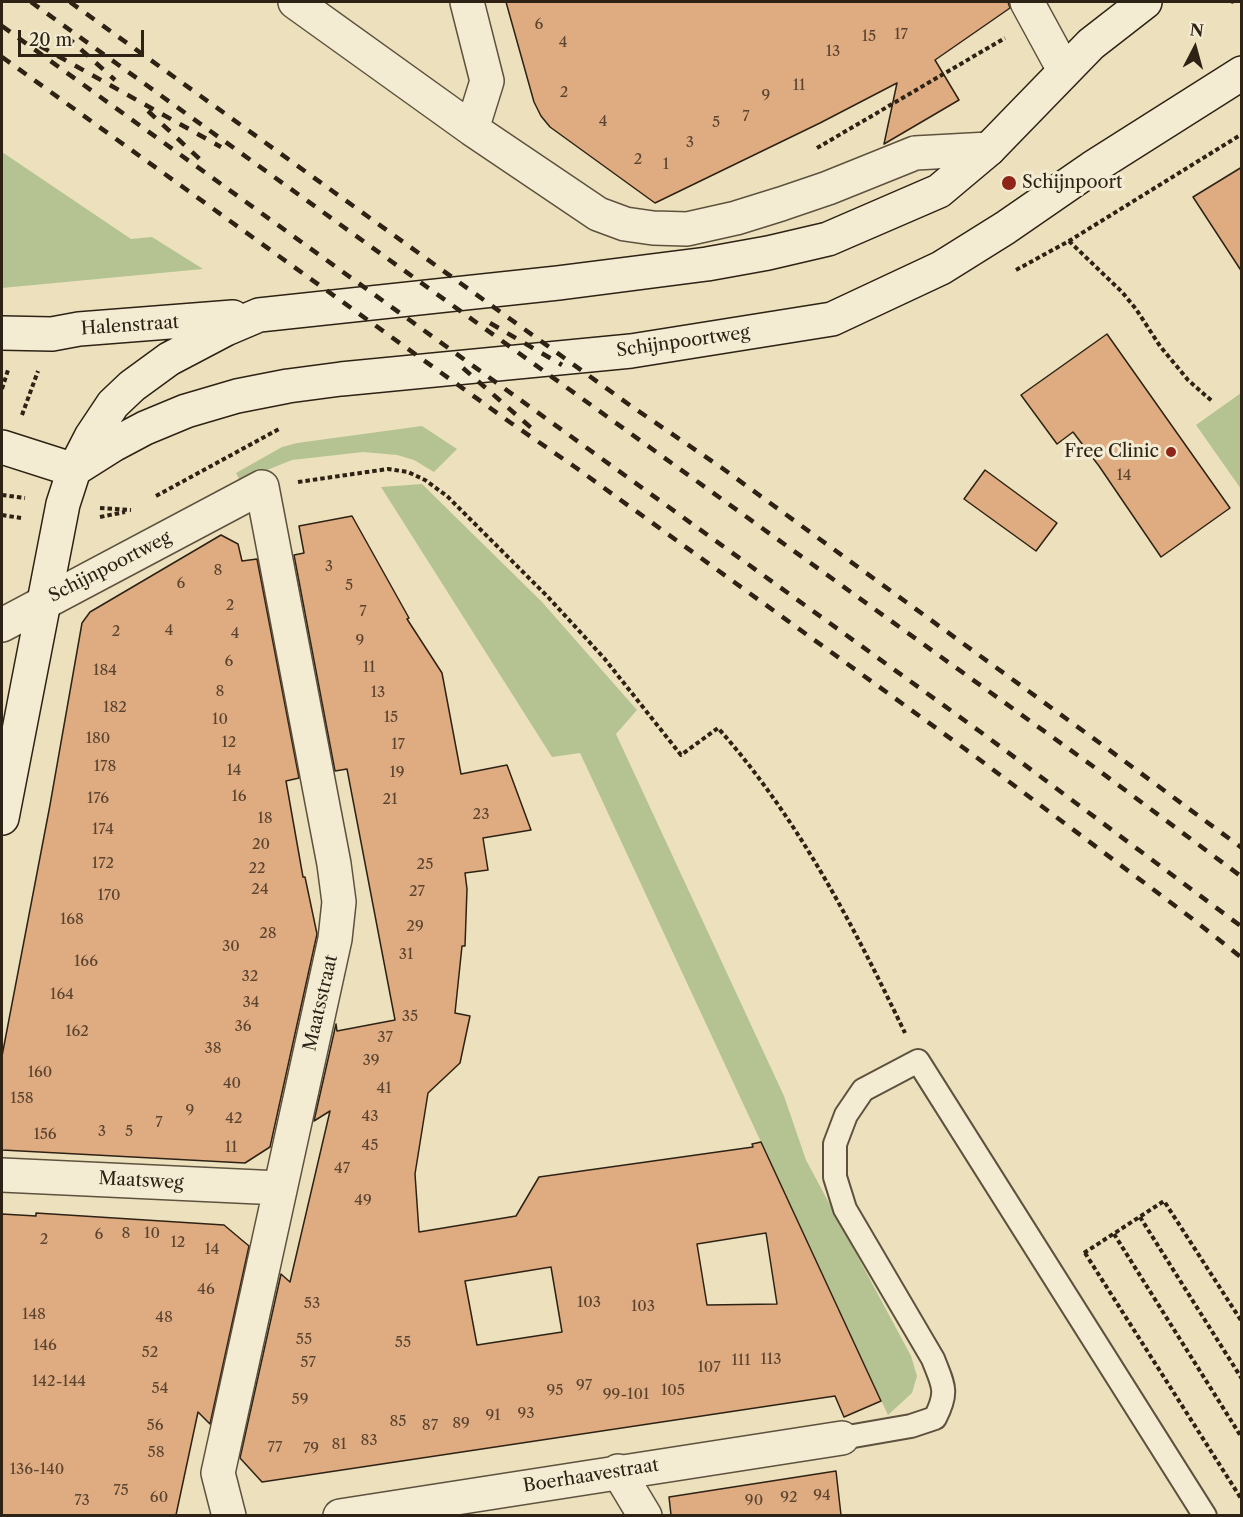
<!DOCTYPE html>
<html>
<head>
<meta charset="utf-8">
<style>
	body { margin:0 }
	#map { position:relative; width:1243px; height:1517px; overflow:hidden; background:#ece1bc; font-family:"Libre Caslon Text",serif }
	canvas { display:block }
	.frame { position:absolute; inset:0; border:3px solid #2e2215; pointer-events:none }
	.north { position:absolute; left:1165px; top:18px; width:60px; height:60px; -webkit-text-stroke:4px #f3ecd3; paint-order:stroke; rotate:6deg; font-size:16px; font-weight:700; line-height:24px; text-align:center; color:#2e2215 }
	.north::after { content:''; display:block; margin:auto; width:21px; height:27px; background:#2e2215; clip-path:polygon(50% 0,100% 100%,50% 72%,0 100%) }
	.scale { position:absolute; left:18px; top:30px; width:126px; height:27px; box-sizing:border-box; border:3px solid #2e2215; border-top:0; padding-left:8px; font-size:18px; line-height:21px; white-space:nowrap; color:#2e2215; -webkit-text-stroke:4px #f3ecd3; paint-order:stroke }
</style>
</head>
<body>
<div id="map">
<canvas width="1243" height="1517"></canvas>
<div class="frame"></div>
<div class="north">N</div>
<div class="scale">20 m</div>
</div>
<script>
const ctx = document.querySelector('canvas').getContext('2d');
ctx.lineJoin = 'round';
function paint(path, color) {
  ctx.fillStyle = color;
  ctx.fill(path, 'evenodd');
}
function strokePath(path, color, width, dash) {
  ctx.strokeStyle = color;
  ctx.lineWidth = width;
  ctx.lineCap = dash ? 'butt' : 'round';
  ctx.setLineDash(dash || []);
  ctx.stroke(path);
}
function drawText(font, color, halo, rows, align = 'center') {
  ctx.font = font + ' "Libre Caslon Text",serif';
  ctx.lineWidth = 6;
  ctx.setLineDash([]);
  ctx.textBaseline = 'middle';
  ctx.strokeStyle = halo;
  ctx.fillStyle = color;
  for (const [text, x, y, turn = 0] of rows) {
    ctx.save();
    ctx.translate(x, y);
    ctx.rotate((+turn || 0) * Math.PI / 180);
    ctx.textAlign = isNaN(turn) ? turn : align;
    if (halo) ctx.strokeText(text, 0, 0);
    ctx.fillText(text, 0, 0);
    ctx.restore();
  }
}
paint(new Path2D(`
	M2,152L131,239L152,237L203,269L2,288Z
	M1241,393V489L1196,425Z
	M422,426L457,449L434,472L414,460L397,455L363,452L292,460L240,481L236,473L282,447L297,443Z
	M422,484L542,602L637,710L616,734L784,1096L806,1160L911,1356L917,1376L912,1393L888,1415L580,753L552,757L381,487Z`), '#b5c392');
const building = new Path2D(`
	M506,2H1008L1010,8L935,60L959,100L884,144L897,83L820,123L655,203L550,127L541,116L534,102Z
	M1242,167V272L1193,197Z
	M1107,334L1230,508L1161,557L1099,466L1073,432L1057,444L1021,395Z
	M985,470L1057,523L1036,551L964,499Z
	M352,516L409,618L407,619L442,673L461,774L507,765L531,830L483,838L488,870L465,873L467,889L465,946H462L455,1013L470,1016L460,1063L428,1093L415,1174L419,1232L516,1216L539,1177L753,1147L752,1144L761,1142L881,1401L844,1417L835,1396L262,1482L240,1458L281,1274L290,1282L330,1111L314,1121L336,1024L337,1031L395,1020L347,769L335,771L294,555L304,553L299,526ZM766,1233L777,1304L707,1305L697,1244ZM551,1267L562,1332L477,1345L465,1281Z
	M221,535L238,544L242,561L257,559L299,778L286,781L303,877H305L317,934L270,1147L245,1163L2,1150V1056L50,805L82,623L90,612Z
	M36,1213L224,1225L249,1246L210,1424L198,1412L176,1515H2V1214L36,1216Z
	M836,1471L841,1515H671L669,1497Z`);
paint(building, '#dfab80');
strokePath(building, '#2e2215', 1.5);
const lane = new Path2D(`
	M842,1438L911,1426L935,1418C949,1391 943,1385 933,1359L845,1209L835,1177V1144L846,1115L863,1090L918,1061L1205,1516`);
const street = new Path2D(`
	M295,2L472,129L598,214L625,224L653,228L687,229L736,218L781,204L828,188L915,153L989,149
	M467,2L487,81L472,129
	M1027,2L1064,70
	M2,625L262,487L334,864L339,902L335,939L218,1473L229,1516
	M2,1175L280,1188
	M618,1471L645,1516
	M340,1516L842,1438`);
const secondary = new Path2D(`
	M2,333L52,334L79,329L233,317
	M2,447L74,470
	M75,469L113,445L145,428L186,411L237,396L288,386L341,379L631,351L832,319L941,268L1005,228L1092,168L1242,73
	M2,818L63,504L74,470L91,437L113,404L132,386L169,359L226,329L259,315L558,283L707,264L768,253L828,239L939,191L989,149L1091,44L1145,2`);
strokePath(lane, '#5e523f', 26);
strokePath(street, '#5e523f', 36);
strokePath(secondary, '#2e2215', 36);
strokePath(new Path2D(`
	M817,148L1005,38
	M1069,241L1122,292L1136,309L1160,346L1188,380L1213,402
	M1016,270L1069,241L1242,134
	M2,389L8,370
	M22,415L38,371
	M298,482L388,469L408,472L425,480L447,496L548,597L604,658L681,755L718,728C798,818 853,925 905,1033
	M2,495L25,498
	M156,496L279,429
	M100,508L131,510
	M2,515L21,518
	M100,517L125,512
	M1140,1217L1242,1379
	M1114,1234L1242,1438
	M1084,1253L1164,1201L1242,1322
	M1085,1253L1242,1500`), '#2e2215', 4, [4.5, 3]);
strokePath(lane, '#f3ecd3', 22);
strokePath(street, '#f3ecd3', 33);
strokePath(secondary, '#f3ecd3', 33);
strokePath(new Path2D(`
	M1232,3L1235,2`), '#2e2215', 1.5);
strokePath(new Path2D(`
	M31,2L1094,767L1242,877
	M70,2L631,406L722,468L1108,749L1242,848
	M2,26L982,733L1242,927
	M66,36L115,80
	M40,46L221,147
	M2,57L511,423L575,467L972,754L1194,920L1242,958
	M148,111L205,164
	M490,323L562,365
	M463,368L537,433`), '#2e2215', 4.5, [10, 10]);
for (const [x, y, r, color] of [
	[1009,183,8,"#8f2418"],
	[1171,452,6,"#8f2418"]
]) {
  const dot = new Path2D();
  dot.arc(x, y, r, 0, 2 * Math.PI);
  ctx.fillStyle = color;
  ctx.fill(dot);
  strokePath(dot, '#f3ecd3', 2);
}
drawText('15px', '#5a4430', null, [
	["6",539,25],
	["17",901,35],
	["15",869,37],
	["4",563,43],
	["13",833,52],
	["11",799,86],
	["2",564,93],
	["9",766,96],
	["7",746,117],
	["4",603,122],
	["5",716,123],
	["3",690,143],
	["2",638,160],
	["1",666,165],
	["14",1124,476],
	["3",329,567],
	["8",218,571],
	["6",181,584],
	["5",349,586],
	["2",230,606],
	["7",363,612],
	["4",169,631],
	["2",116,632],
	["4",235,634],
	["9",360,641],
	["6",229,662],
	["11",369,668],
	["184",105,671],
	["8",220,692],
	["13",378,693],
	["182",115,708],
	["15",391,718],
	["10",220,720],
	["180",98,739],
	["12",229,743],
	["17",398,745],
	["178",105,767],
	["14",234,771],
	["19",397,773],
	["16",239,797],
	["176",98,799],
	["21",390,800],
	["23",481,815],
	["18",265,819],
	["174",103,830],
	["20",261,845],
	["172",103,864],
	["25",425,865],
	["22",257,869],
	["24",260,890],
	["27",417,892],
	["170",109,896],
	["168",72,920],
	["29",415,927],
	["28",268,934],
	["30",231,947],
	["31",406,955],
	["166",86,962],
	["32",250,977],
	["164",62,995],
	["34",251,1003],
	["35",410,1017],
	["36",243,1027],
	["162",77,1032],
	["37",385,1038],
	["38",213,1049],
	["39",371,1061],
	["160",40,1073],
	["40",232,1084],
	["41",384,1089],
	["158",22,1099],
	["9",190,1111],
	["43",370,1117],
	["42",234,1119],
	["7",159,1123],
	["3",102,1132],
	["5",129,1132],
	["156",45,1135],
	["45",370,1146],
	["11",231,1148],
	["47",342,1169],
	["49",363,1201],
	["8",126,1234],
	["10",152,1234],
	["6",99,1235],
	["2",44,1240],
	["12",178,1243],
	["14",212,1250],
	["46",206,1290],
	["103",589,1303],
	["53",312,1304],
	["103",643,1307],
	["148",34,1315],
	["48",164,1318],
	["55",304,1340],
	["55",403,1343],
	["146",45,1346],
	["52",150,1353],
	["113",771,1360],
	["111",741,1361],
	["57",308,1363],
	["107",709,1368],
	["142-144",59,1382],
	["97",584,1386],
	["54",160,1389],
	["95",555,1391],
	["105",673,1391],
	["99-101",626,1395],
	["59",300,1400],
	["93",526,1414],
	["91",493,1416],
	["85",398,1422],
	["89",461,1424],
	["56",155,1426],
	["87",430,1426],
	["83",369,1441],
	["81",339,1445],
	["77",275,1448],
	["79",311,1449],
	["58",156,1453],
	["136-140",37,1470],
	["75",121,1491],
	["94",822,1496],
	["60",159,1498],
	["92",789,1498],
	["73",82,1501],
	["90",754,1501]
]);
drawText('18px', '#2e2215', '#f3ecd3', [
	["Schijnpoort",1022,183],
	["Free Clinic",1159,452,"right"]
], 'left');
drawText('18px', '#2e2215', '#f3ecd3', [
	["Halenstraat",130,326,-4],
	["Schijnpoortweg",683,342,-8],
	["Schijnpoortweg",110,567,-27],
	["Maatsstraat",321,1003,-77],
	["Maatsweg",141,1181,3],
	["Boerhaavestraat",591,1476,-9]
]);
</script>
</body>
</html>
